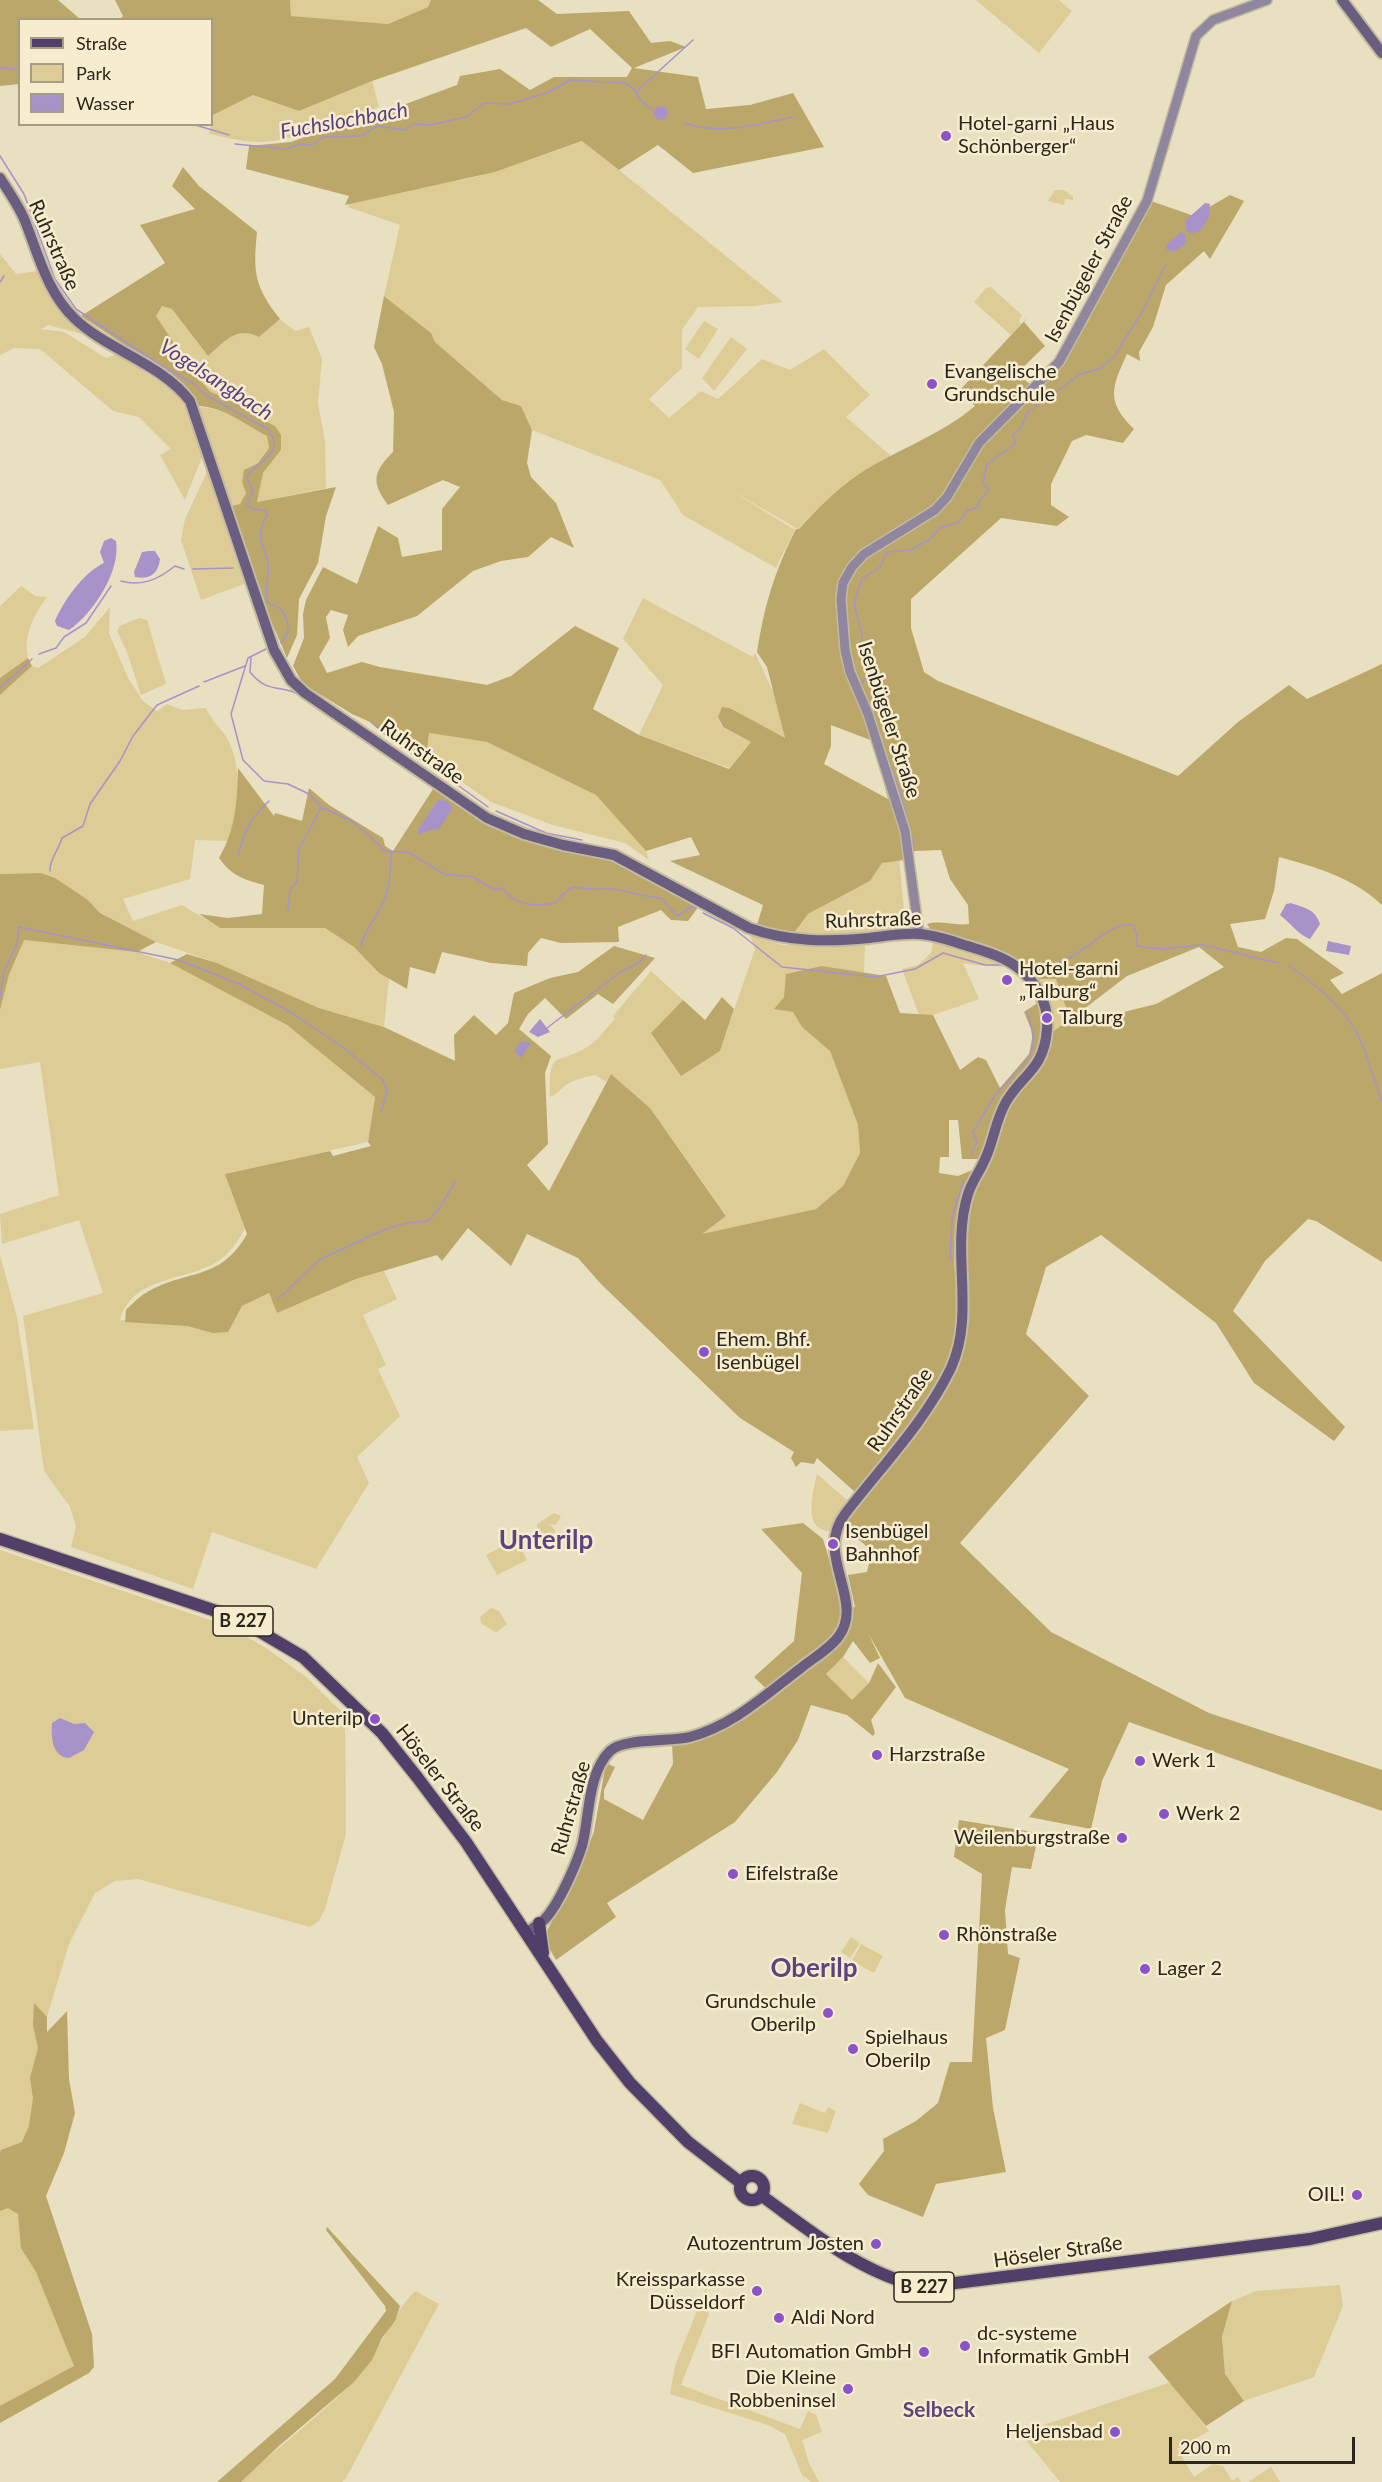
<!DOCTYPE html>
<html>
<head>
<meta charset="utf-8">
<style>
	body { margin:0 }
	#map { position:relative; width:1382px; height:2482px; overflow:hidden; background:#e9e0c1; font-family:Lato,sans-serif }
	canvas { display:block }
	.legend { position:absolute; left:18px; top:18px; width:195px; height:108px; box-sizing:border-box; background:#f7edce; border:2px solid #a59e87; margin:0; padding:8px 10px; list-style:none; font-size:18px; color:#2b271c }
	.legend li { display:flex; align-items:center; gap:12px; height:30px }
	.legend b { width:30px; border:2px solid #a59e87 }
	.scale { position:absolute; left:1169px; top:2437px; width:186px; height:27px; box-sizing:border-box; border:3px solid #2b271c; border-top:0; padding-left:8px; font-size:18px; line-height:21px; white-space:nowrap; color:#2b271c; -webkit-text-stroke:4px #f7edce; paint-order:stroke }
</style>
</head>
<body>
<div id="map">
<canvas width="1382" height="2482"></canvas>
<ul class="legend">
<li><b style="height:8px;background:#503f68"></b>Straße</li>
<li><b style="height:16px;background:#ddcc96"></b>Park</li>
<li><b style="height:16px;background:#a892ca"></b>Wasser</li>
</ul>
<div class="scale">200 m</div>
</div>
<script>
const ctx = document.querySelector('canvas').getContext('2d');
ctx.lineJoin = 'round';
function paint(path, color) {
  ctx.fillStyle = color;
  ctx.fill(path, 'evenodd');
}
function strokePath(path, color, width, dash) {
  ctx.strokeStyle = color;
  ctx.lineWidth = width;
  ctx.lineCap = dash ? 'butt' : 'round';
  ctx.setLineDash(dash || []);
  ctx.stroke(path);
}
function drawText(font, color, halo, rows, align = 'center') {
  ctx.font = font + ' Lato,sans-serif';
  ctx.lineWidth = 5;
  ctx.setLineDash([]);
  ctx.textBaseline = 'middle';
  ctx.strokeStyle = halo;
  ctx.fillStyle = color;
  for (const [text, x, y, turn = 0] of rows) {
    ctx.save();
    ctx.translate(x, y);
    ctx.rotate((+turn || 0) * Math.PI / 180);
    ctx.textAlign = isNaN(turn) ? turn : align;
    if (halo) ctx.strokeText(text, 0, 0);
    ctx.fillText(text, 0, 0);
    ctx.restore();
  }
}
paint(new Path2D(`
	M290,0H431L428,7L388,24L291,16Z
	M976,0H1059L1072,11L1039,53Z
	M372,81L379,107C347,119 294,141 261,142C244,143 226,137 209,134L213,115L253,95L299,111Z
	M583,141L783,302L755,306L698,307L682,330V368L649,399L669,418L701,391L718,399L762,359L790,370L824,349L870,395L846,417L891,456C855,477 826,498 798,529L730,490L795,530L776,568L683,515L660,480L532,430L521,406L502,400L435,342L431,333L384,296L400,225L348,207L352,197L462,180L495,172Z
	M1055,190H1063L1073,196V200L1065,199L1064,205L1048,201Z
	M0,254L16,274L38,271C49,296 62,315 82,334L48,325L41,329L64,332L106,358L118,354L171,390L183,403L202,457L185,500L160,455L171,449L139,417L113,411L40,349L14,348L0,355Z
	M991,287L1022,315L1019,321L1021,324L1011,335L974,302L986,288Z
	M162,306L172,309L208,356C224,342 237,325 259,337L280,319L295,331L309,327L322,359L318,403L325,441L326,488L257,502L263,473L281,450L275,426L250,413L235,402L211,392L195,375L173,364L175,355L156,316Z
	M704,321L718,329L699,359L685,349Z
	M731,337L747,349L714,391L702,378Z
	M199,407C224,407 245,425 267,436L269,448L258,463L249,467L242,482L246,493L240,504L231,506Z
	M207,472L244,584L201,600L181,540L185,519Z
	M21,586L35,596L47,597C34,615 23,635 28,658L0,678V606Z
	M643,598L753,657L755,653L776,698L785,739L731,708L722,707L718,718L722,727L751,742L729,768L639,735L663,685L623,639Z
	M110,607L109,633L128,678L143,701L157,711L167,704L182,710L206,708C211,720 218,725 225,735C245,767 237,807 229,841L195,840L190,879L123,899L133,921L182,905L220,928H325L354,947L379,973L389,979L384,1027L319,1008L217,963L156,942L100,913L88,900L41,873L0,874V695L32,666L38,668L85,637Z
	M139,618L147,620L166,684L141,695L127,652L117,631L120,626Z
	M429,733L487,742L596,795L646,851L649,860L625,843L553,825L491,802L427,758Z
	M899,859L904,909L890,928L844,934L794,933L808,914L870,881L882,863Z
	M750,935L783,945L865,946L864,973L822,966L784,997L775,1008L793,1012L802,1027L830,1051L858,1125L860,1153L843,1186L816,1209L700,1235L726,1215L650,1108L611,1074L606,1082L595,1075C585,1077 575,1079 566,1085C560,1089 558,1094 550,1097C549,1046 556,1067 589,1046C598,1040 607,1027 615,1019L613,1016L651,971L683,1000L651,1033L720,1051L755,949Z
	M24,940L137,952L170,963L287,1025L375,1097L368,1142L226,1174L245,1229C237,1242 229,1255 215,1263C184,1281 131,1277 120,1320L187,1326L212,1333L233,1320L242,1306L269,1293L277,1313L356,1279L384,1271L397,1299L363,1315L386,1365L378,1369L400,1416L357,1457L369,1483L316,1569L212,1532L193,1589L71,1547L76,1526L70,1507L44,1471L23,1316L103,1293L79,1220L2,1244L0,1214L59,1195L40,1062L0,1069V1010L9,975Z
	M933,942L1012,968C995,965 981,967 963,963L979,999L933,1015H919L902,969L918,965L931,953Z
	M1056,978L1070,1019L1051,1033L1036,979Z
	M0,1255L17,1317L34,1429L0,1431Z
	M817,1474L847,1500L830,1531C802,1530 813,1492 817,1474Z
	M554,1513L561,1516L556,1525L550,1524L555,1531L551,1539L538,1535L537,1524Z
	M516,1539L527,1560L497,1575L486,1555Z
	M0,1550L228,1626L266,1648L306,1677L345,1715L346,1834L325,1909L319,1921L310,1927L138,1879L115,1881L95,1893L69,1944L47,2017L42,2091L22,2201L74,2367L0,2407Z
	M491,1608L499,1611L507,1624L496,1633L481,1623L480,1617Z
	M843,1657L869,1683L852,1700L826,1674Z
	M851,1937L860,1943L850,1958L841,1952Z
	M861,1944L883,1956L874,1973L852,1961Z
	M800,2103L825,2113L828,2107L836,2111L828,2133L792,2124Z
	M715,2265L703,2302L709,2314L681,2385L800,2429L808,2411L816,2415L822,2432L802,2440L809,2463L819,2482H811L803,2475L805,2482L785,2434L768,2425L670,2394L675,2366Z
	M1340,2285L1343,2306L1314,2377L1244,2401L1225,2374L1222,2337L1232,2301L1256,2291Z
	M415,2291L439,2304L346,2478L342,2482H241C277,2447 319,2417 354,2381C380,2354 389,2317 415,2291Z
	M1171,2382L1209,2431L1177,2449L1194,2477L1213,2464L1223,2466L1232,2481L1238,2477L1241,2482H1060L1020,2433Z
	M1271,2467L1280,2482H1248Z`), '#ddcc96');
paint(new Path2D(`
	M0,0H58L80,19L20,20L19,84L0,86Z
	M115,0H290L291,16L388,24L428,7L431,0H538L557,14L629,11L651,43L670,41L686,47L634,68L698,77L706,109L750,105L793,93L824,147L693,173L658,145L619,170L582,141L495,172L345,205L349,196L246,169L249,146L291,142L332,127L360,121L457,85L460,76L500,69L530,90L554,77H627L632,68L590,29L551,47L526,28L372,81L299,111L253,95L213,115L212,20L120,19L123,16Z
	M183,167L199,186L257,232C253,272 254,286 280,319L259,337C237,325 224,342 208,356L172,309L162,306L156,316L173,342L174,364L195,375L211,392L235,402L250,413L275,426L281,435V450L263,473L257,502L336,487L326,516L318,563L299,599L297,635L287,658L263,602L231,506L240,504L246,493L242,482L244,470L258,463L269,448L267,436C245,425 224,407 199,406L191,393L178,380L81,316L165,263L140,225L195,209L172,186Z
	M1230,195L1244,201L1210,259L1204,251L1166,285L1153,327L1139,352L1140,361L1127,354C1112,387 1105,401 1134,429L1123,443L1086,435L1072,441L1051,484V505L1069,517L1057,526L1001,518L911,599V628L924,672L938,681L1178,776L1238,722L1289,685L1307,699L1382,664V905C1352,877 1318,868 1279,857L1274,891L1265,919L1230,924L1238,947L1261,952L1286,938L1297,939L1344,973L1330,980L1342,994L1382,973V1262L1316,1221L1308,1219L1265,1261L1233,1311L1345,1427L1334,1441L1254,1383L1216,1323L1101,1235L1046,1267L1026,1334L1089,1396L960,1543L1051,1632L1209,1713L1382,1770V1811L1129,1722L1102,1781L1091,1829L1029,1817L1069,1769L905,1698L868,1633L880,1658L870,1663L853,1641L843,1657L826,1674L852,1700L869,1683L878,1663L896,1687L871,1720L875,1733L873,1736L847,1715L811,1705L798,1740L777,1772L735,1822L607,1903L616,1917L556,1960L549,1948L546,1933L587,1851L594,1831L606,1763L615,1767L604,1790V1799L643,1820L673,1764L672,1741L775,1697L754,1677L794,1641L802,1573L761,1529L803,1523L823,1539L839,1592L841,1612L855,1607L848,1575L867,1572L872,1551L842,1525L956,1363L964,1241L973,1195L991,1158L1004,1116L1012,1102L1042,1067L1048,1054L1051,1033L1070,1019L1056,979H1036L1028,970L933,933L927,924C941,920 955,926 969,924L968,905L950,879L941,850L915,851L905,860L882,863L870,881L808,914L794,933H781L757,925L763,905L670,861L700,855L691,837L646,851L596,795L487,742L429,733L426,764L391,741L370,722L352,714L303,684L293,666L304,638L303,614L306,600L323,567L357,584L378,526L398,538L402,557L442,550V509L460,487L443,480L388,505C371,482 373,472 393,452L394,412L382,364L374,347L384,296L431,333L435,342L502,400L521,406L532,430L527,463L531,477L556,503L574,548L551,537L528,557L501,561L473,571L417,616L358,636L348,647L343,630L348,615L331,610L326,617L330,638L319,657L327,673L362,662L380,667L487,685L511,676L575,626L619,648L593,709L639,735L729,769L751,742L723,727L718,717L722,707L730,708L785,738L767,667L757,652C765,603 774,573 796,529H799C815,511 832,494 852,479C891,451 939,437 975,406L960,390L1028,317L1024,322L1045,346L1016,374L1036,388L1089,320L1094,302L1148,200L1194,216ZM831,725L873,741L888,799L824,764L831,746ZM1199,947L1224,967L1156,1004L1108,1016L1071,1019L1127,976Z
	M28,658L32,666L0,695V678Z
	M238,768L274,816L275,813L302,821L309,788L329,805L383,838L385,846L393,851L435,786L481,819L626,865L699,906L688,921L671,920L661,910L618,927L619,942L561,943L541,938L528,953L527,966L491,963L442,952L435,974L410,967L407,989L379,973L354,947L325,928H220L199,914L228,918L262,914L264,885C244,880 231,875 219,858C236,829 237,801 238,768Z
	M41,873L55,878L88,900L100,913L156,942L137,952L24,940L9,975L0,1010V874Z
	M614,946L655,958L613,1004L598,994L566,1019L545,998L528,1014L519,1029L551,1056L545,1073L548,1144L527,1165L549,1191L611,1074L650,1108L726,1216L702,1234L816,1209L843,1186L860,1153L858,1125L830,1051L802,1027L793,1012L774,1009L784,997L786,974L822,966L886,976L900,1013L933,1015L960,1070L978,1057L986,1060L1000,1088L1029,1054L1033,1034L1024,1012L1039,1002L1042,1020L1039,1050L1033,1063L996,1110L980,1159H962L958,1120H949V1157H940L939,1173L958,1176L975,1169C965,1196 954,1224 954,1253C954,1286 965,1321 953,1353C933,1406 890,1449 855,1492L817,1458L814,1464L801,1462L796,1467L791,1458L794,1452L740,1418L601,1284L578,1258L527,1234L511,1266L468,1228L442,1261L437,1255L356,1279L277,1313L269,1293L242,1306L228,1332L212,1333L187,1326L125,1322L126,1310C132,1304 138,1298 144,1294C186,1268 219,1283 247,1234L225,1174L330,1151L333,1156L371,1146L368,1142L375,1097L287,1025L170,963L187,954L217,963L319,1008L384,1027L455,1061L454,1035L474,1015L496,1035L508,1023L514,993L550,978L578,972Z
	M722,997L734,1009L720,1051L681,1076L651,1033L683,1000L705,1020Z
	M959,1820L1039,1833L1031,1869L1012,1867L1005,1910L1008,1954L1020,1958L1005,2030L986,2038L993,2108L1006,2172L936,2184L923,2217L868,2195L859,2184L884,2151L883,2139L916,2121L938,2103L950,2062H972L982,1874L954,1857Z
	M34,2003L47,2017V2032L67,2011L69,2079L75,2113L64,2153L46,2196L92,2334L94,2367L89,2373L0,2423V2406L74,2366L36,2272L21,2248L18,2214L8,2208L0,2211V2153L1,2150L22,2142L29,2126L33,2098L30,2078L38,2048L33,2025Z
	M327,2227L400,2306L395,2321L382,2338L372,2360L354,2382L280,2445L241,2482H217L335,2379L386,2311L385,2306L326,2230Z
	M1232,2301L1222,2337L1225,2374L1244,2401L1206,2426L1148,2357Z`), '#baa769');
paint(new Path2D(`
	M654 113a7 7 0 1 1 14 0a7 7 0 1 1-14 0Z
	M1205,203L1210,204L1209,217L1200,231L1190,234L1185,229L1186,220Z
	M1181,232L1186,235L1185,245L1173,252L1167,250L1166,245Z
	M111,538L116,541C121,571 93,614 69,630L57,626L55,621C64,600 83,573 104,563L100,552L104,541Z
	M149,551H155L160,559C158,574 150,580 135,577L134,572L142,552Z
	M438,800L447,801L453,808L439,829L429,830L419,835L418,830Z
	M1291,903C1305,908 1315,909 1320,924L1310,939C1298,935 1290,922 1280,915L1286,904Z
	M1328,941L1351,946L1349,955L1326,951Z
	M540,1019L550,1032L538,1037L529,1032Z
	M522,1041L531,1043L521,1058L515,1052L517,1046Z
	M60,1718L74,1724L85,1723L94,1732L84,1750L69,1758C52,1757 51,1737 52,1723Z`), '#a892ca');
strokePath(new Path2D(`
	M0,68L20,69
	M637,91L693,40
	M685,123C720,136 758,124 793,117
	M192,124L229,135
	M235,144L287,149L300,144L312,145L323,137L361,136L377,126L405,130L414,124L430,125L466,117L484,103L509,104L547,93L570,80L625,83L633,88L643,103L653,110
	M0,156L24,194L55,279L76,309L162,366L194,384L204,394L269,430C286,456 255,461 247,477L253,491L247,504L250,508L265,511L267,515C253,542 265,541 268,565C270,578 263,589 268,603C286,607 295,627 281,643
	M0,282L4,276
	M193,569L233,568
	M121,581C142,587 159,579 175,566L184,569
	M266,649L248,658L231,714L243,760L264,781L288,784L309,794L321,807L350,820L369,835L385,851L408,852L444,874L473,877L495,890L502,888C517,906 534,907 555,903C576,877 577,892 601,889C622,887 639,897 661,898L677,916L691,907L695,908
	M39,654L56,648L64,637L86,623L111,586
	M251,658L250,672C269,696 283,683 301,696
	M204,682L245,666
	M0,688L32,659
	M862,689L861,684L868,676L866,651L861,645L862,634L854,604L862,579L880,567L887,552L910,550L929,540L941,527L958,523L968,510L978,507L980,499L987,493L989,489L983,484L987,464L1015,444L1013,435L1021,428L1027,413L1080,374L1099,369L1113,358L1144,309L1165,266
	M874,719L902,798L914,847
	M372,723L488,807
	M496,811L546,833L582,840
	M238,855C244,832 251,817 269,801
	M50,871C49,860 59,849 62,838L83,826L90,804L120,761L133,736L157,705L199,686
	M288,910L290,890L297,881L299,849L321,808
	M703,913L733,928L782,967L875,977L915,969L943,953L985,965H1003
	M361,946C365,929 376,919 383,903C390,887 391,868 391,851
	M1288,965C1314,983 1343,1006 1358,1035C1368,1056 1373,1080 1382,1102
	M1036,970L1041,971C1051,966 1062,962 1071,957C1091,947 1110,922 1133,925L1137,935V946L1160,949L1203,945L1278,963
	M0,997L4,971L17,944L19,927L179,960L239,984L292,1013L340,1045L383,1080L387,1092L381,1112
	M547,1028L619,973L637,964L646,955
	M971,1154L977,1142L973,1132C982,1119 988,1104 998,1092C1026,1057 1043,1060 1027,1011
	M950,1260L952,1218L963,1182
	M279,1298L319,1260L383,1230L406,1223L428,1221L439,1209L455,1182`), '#a892ca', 1.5);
const tertiary = new Path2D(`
	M919,934L905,831L868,714L850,672L845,650L841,599L843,583L852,567L864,554L935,510L947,497L979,443L1059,362L1147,201L1196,36L1213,20L1267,0`);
const secondary = new Path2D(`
	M1342,0L1382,53
	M0,178C9,192 19,206 25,221C39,256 47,292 75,319C109,351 161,363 190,401L274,650L291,680L305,693L487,818L524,834L563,845L614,855L749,928C789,942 827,942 869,938C885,936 903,933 919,934C937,935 954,942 971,947C987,952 1004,957 1017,967C1037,982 1049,1004 1047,1029C1044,1070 1023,1073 1006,1102C996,1119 994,1139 986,1157C981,1170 972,1181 968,1194C950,1251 976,1313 951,1368C925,1422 881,1467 845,1514C814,1555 865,1600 839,1636C830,1649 813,1658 801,1668C765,1695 734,1725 690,1737C670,1742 623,1738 610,1751C587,1774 590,1816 582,1846C576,1865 559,1904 545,1919C540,1924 533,1928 527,1932`);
const primary = new Path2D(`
	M0,1539L237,1618L303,1657L382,1733L417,1777L466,1842L597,2041L630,2083L688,2142L741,2183
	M539,1923L543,1953
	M740 2188a12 12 0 1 1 24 0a12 12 0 1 1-24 0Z
	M762,2196C812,2232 861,2274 923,2287L1310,2239L1382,2223`);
strokePath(tertiary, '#c3bba0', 12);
strokePath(secondary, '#c3bba0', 14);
strokePath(primary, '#c3bba0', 15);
strokePath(tertiary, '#90879f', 9);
strokePath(secondary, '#6a5d7f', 10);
strokePath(primary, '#503f68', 12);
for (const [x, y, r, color] of [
	[946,136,6,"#8b53ca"],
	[932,384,6,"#8b53ca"],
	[1007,980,6,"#8b53ca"],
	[1047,1018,6,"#8b53ca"],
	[704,1352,6,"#8b53ca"],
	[833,1544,6,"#8b53ca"],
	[375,1719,6,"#8b53ca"],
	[877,1755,6,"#8b53ca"],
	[1140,1761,6,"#8b53ca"],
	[1164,1814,6,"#8b53ca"],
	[1122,1838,6,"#8b53ca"],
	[733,1874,6,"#8b53ca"],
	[944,1935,6,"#8b53ca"],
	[1145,1969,6,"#8b53ca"],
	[828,2013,6,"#8b53ca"],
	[853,2049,6,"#8b53ca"],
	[1357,2195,6,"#8b53ca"],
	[876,2244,6,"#8b53ca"],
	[757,2291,6,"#8b53ca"],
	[779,2318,6,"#8b53ca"],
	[965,2346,6,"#8b53ca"],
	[924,2352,6,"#8b53ca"],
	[848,2389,6,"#8b53ca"],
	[1115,2432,6,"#8b53ca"]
]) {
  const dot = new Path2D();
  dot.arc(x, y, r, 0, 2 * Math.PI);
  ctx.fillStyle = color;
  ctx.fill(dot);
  strokePath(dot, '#f7edce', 2);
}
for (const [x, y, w] of [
	[243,1621,60],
	[924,2287,60]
]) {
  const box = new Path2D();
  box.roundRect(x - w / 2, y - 15, w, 30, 4.5);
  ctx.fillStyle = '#f7edce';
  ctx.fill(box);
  strokePath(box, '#2b271c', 1.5);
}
drawText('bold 18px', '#2b271c', null, [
	["B 227",243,1621],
	["B 227",924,2287]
]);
drawText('20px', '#2b271c', '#f7edce', [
	["Hotel-garni „Haus",958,124],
	["Schönberger“",958,147],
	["Evangelische",944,372],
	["Grundschule",944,395],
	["Hotel-garni",1019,969],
	["„Talburg“",1019,992],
	["Talburg",1059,1018],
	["Ehem. Bhf.",716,1340],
	["Isenbügel",716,1363],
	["Isenbügel",845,1532],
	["Bahnhof",845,1555],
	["Unterilp",363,1719,"right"],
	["Harzstraße",889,1755],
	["Werk 1",1152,1761],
	["Werk 2",1176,1814],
	["Weilenburgstraße",1110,1838,"right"],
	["Eifelstraße",745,1874],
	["Rhönstraße",956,1935],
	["Lager 2",1157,1969],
	["Grundschule",816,2002,"right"],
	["Oberilp",816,2025,"right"],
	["Spielhaus",865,2038],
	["Oberilp",865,2061],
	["OIL!",1345,2195,"right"],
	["Autozentrum Josten",864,2244,"right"],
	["Kreissparkasse",745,2280,"right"],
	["Düsseldorf",745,2303,"right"],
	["Aldi Nord",791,2318],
	["dc-systeme",977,2334],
	["Informatik GmbH",977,2357],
	["BFI Automation GmbH",912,2352,"right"],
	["Die Kleine",836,2378,"right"],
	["Robbeninsel",836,2401,"right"],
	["Heljensbad",1103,2432,"right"]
], 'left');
drawText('20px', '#2b271c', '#f7edce', [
	["Ruhrstraße",54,245,66],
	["Isenbügeler Straße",1089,269,-62],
	["Isenbügeler Straße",889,720,72],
	["Ruhrstraße",422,752,35],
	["Ruhrstraße",873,920,-2],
	["Ruhrstraße",900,1410,-55],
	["Höseler Straße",440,1778,52],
	["Ruhrstraße",571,1808,-74],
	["Höseler Straße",1058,2252,-8]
]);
drawText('italic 21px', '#5c3d82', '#f7edce', [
	["Fuchslochbach",344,121,-10],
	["Vogelsangbach",216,380,33]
]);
drawText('bold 21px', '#5d437f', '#f7edce', [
	["Selbeck",939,2410]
]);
drawText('bold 26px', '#5d437f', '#f7edce', [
	["Unterilp",546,1541],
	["Oberilp",814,1969]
]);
</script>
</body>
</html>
